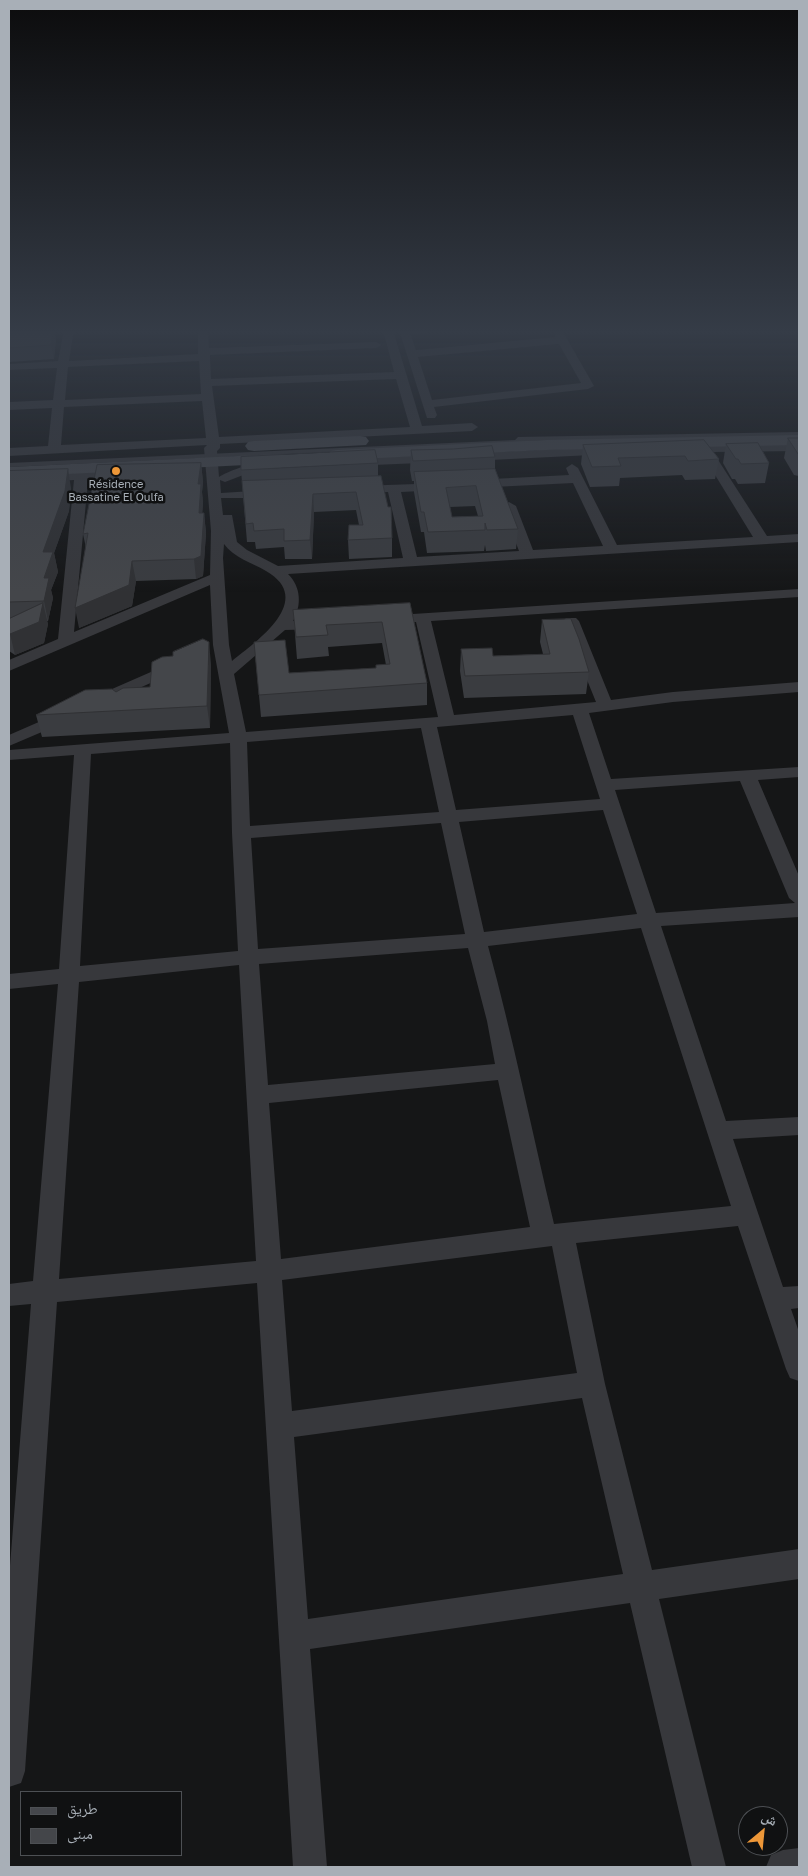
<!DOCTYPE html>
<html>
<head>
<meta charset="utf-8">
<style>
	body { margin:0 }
	#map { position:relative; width:808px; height:1876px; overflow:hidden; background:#151617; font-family:"Golos Text","Noto Naskh Arabic",sans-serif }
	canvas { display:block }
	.frame { position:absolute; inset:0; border:10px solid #a8afb7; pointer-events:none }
	.legend { position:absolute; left:20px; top:1791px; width:162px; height:65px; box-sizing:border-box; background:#101112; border:1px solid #4d5054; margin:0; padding:6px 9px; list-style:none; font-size:15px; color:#a8afb7 }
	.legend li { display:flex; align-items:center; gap:10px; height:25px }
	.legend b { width:25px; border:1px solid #4d5054 }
	.north { position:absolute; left:738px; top:1806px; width:50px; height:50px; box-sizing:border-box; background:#101112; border:1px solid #4d5054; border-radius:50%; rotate:28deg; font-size:14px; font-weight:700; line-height:20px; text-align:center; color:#a8afb7 }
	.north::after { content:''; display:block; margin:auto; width:18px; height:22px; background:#ed9738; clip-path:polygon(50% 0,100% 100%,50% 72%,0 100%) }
</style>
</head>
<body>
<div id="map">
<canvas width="808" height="1876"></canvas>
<div class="frame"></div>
<ul class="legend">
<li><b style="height:6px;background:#45474c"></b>طريق</li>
<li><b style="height:14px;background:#44464a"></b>مبنى</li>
</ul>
<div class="north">ش</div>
</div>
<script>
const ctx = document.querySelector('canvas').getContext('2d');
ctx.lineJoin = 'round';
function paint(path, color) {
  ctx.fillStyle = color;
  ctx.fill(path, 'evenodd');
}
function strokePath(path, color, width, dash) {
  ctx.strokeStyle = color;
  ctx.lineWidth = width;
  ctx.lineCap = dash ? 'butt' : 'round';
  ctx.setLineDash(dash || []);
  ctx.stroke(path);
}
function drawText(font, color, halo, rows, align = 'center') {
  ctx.font = font + ' "Golos Text",sans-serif';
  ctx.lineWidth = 5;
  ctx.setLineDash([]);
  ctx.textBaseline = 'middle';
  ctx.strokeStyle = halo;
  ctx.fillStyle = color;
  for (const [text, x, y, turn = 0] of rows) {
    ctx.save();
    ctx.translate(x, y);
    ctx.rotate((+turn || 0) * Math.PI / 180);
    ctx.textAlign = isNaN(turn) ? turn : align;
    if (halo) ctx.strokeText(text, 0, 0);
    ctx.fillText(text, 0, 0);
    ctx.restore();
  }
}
paint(new Path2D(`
	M421,330H449L405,335L402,333Z
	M799,432V436L528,441L525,443L9,467V463L515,440L518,437Z`), '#37383c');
paint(new Path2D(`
	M64,330H74L69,361L198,354V330H208L209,348L376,342L382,345L376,348L210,355L211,379L394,372L383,330H393L422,426L472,423L478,427L472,431L220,444V448L217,451L219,477C229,470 266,457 274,466L273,469L251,472L225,482L220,480L221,493L269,490L276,494L269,498H221L223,515H232L237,542L247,550L278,566L403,558L388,492L353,493L351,490L358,486L446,483L448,486L446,489L441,490L401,492L417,557L519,551L502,506L509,502L516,506L533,550L603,546L573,483L473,488L466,484L473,480L569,475L566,468L572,464L578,468L617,545L753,537L701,452L684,453L678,449L684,445L799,443V451L713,452L767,536L799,534V542L288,574C301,587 302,605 293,621H326L329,624L326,627L321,629L285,630L234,674L246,732L438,717L416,622H382L379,619L382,616L799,589V597L431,621L454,715L596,702L563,621L566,618H576L579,621L611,700L673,692L799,682V692L673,702L589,713L611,779L799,767V777L758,780L799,876V917L661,926L726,1121L799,1117V1135L733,1139L783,1287L799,1286V1308L791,1309L799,1332V1381L790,1378L786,1369L738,1226L576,1243L605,1384L652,1570L799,1549V1579L659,1599L726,1867H692L630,1603L310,1649L327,1867H293L257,1283L57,1302L25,1771L21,1783L9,1787V1578L31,1304L9,1306V1284L33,1281L58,984L9,989V974L59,969L74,755L9,760V750L229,733L213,645L210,585L9,671V660L58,639L74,480L9,484V476L75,473L77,466H87L88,472L122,470L128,474L122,478L88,480L74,632L210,575L211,531L204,448L207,445L9,456V448L48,446L52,408L9,410V402L53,400L57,368L9,370V364L58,361ZM199,361L201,394L65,400L68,367ZM396,379L410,427L219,437L212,386ZM202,401L206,438L61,445L64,407ZM224,544C234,558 251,562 266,571C316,600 257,641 232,661L229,645L223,558ZM573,715L600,799L456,810L437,727ZM421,728L439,812L250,826L247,742ZM230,743L232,833L238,951L80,966L91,754ZM740,781L789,898L795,903L656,913L615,790ZM603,810L637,914L484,932L459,822ZM441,823L465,934L258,949L251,838ZM641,928L731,1206L554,1224C532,1131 513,1038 488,946ZM468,948L487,1021L495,1064L268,1085L259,964ZM239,965L256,1261L59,1279L79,982ZM498,1080L530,1227L281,1259L269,1103ZM552,1246L577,1373L292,1411L282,1280ZM582,1398L623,1574L308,1619L294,1437Z
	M399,330H409L416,350L556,337L552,330H562L594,386L588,389L434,407L437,415L435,418H427ZM559,344L581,383L432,400L418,357Z
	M608,447L612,448L614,451L612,454L470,461L464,457L470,453Z
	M438,455L444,459L443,462L350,466L344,462L350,458Z
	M176,661L182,663L184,666L182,669L108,702H96L94,699L96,696Z
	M64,711L70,712L72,716L70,720L9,746V735Z
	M799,1848V1867H766L771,1855L783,1850Z`), '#37383c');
paint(new Path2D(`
	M799,435V445L546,450L337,460L331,459L328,455L331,451L337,450L546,440Z
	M360,436L366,437L369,441L366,445L254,451L248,450L245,446L248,442L254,441Z
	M279,454L285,455L288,459L285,463L9,477V467Z`), '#45474c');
paint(new Path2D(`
	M9,330L56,340L54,359L9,362Z
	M788,438H799V476L794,475L784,458Z
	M726,444L769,463L765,483L738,484L735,479H732L723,463Z
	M583,445L719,459L715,479L685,480L682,475L620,478L619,486L590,487L581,464Z
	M411,450L495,457V469L518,529L516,549L486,551L485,545L484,551L427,553L424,532H421L414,492V481H412L410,470ZM475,506L478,516L452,517L450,507Z
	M201,463L203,482L202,492L203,503L202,513H204L206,533L203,576L196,579L136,581L132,606L79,628L86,548L83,534Z
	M378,463V476L392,538V557L349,559L348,540L359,525L356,510L314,512L312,559H285L284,547L256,549L255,542H247L241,470Z
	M9,471L71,488L69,511L54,553L58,572L51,590L53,598L48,621H47L48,624L44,643L15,655L9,651Z
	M410,603L427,683V705L261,717L254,642L289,673L376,668L386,665L382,643L328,647L329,656L297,659L293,610Z
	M542,620L589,672L586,694L464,698L460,671L461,649L493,656L543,654L540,642Z
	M211,664L210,728L42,737L36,715L116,692L150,687Z`), '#3a3c40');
paint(new Path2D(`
	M53,330H55L56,340L54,359L51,345Z
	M201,463L203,482L202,492L203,503L201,533L199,513L198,484Z
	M68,469L71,488L69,511L54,553L58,572L51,590L53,598L48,621L44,601L43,552Z
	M313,494L314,512L312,559L310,540Z
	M204,513L206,533L203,576L196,579L194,559Z
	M132,561L136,581L132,606L79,628L75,608Z
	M43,603L48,624L44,643L15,655L10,634Z
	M209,642L211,664L210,728L207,706Z`), '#303134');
const building = new Path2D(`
	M9,330H53L51,345L9,348Z
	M788,438H799V455Z
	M704,440L719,459L688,461L685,456L618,458L621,466L592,467L583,445Z
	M758,443L769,463L741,464L738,459H736L726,444Z
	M492,446L495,457L413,461L411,450L453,449Z
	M375,450L378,463L241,470V457Z
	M201,463L198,484H201L199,513H204L201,556L194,559L132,561L129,585L75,608L88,533L83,534L97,465Z
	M68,469L65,491L43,552H53L44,578H49L44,601L9,602V471Z
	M495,469L518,529L487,530L485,523V530L428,532L424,512H421L414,472ZM476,486L483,516L452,517L446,488Z
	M381,476L388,507H391L392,538L348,540L349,525H363L356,492L313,494L310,540L284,541V529L254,531L253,523L246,524L242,481Z
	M43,603L39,622L10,634L9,633V619Z
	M410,603L427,683L259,695L254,642L285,640L289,673L376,668V665L390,664L382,622L326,625L328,635L296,637L293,610Z
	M571,619L579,639L589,672L465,676L461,649L492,648L493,656L550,654L542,620Z
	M203,639L209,642L207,706L36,715L85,690L112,689L116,692L123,688L150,687L152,662L162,657L173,656V652Z`);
paint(building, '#44464a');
strokePath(building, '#303134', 1);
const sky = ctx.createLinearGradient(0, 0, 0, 593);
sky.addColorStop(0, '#0c0c0d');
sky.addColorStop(0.56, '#353c47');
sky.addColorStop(1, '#353c4700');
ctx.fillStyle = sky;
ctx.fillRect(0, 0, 808, 593);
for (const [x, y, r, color] of [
	[116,471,5,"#ed9738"]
]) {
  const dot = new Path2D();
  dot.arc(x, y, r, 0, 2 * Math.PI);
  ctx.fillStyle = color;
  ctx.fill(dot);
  strokePath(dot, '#101112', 2);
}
drawText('11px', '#a8afb7', '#101112', [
	["Résidence",116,485],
	["Bassatine El Oulfa",116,498]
]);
</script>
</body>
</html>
